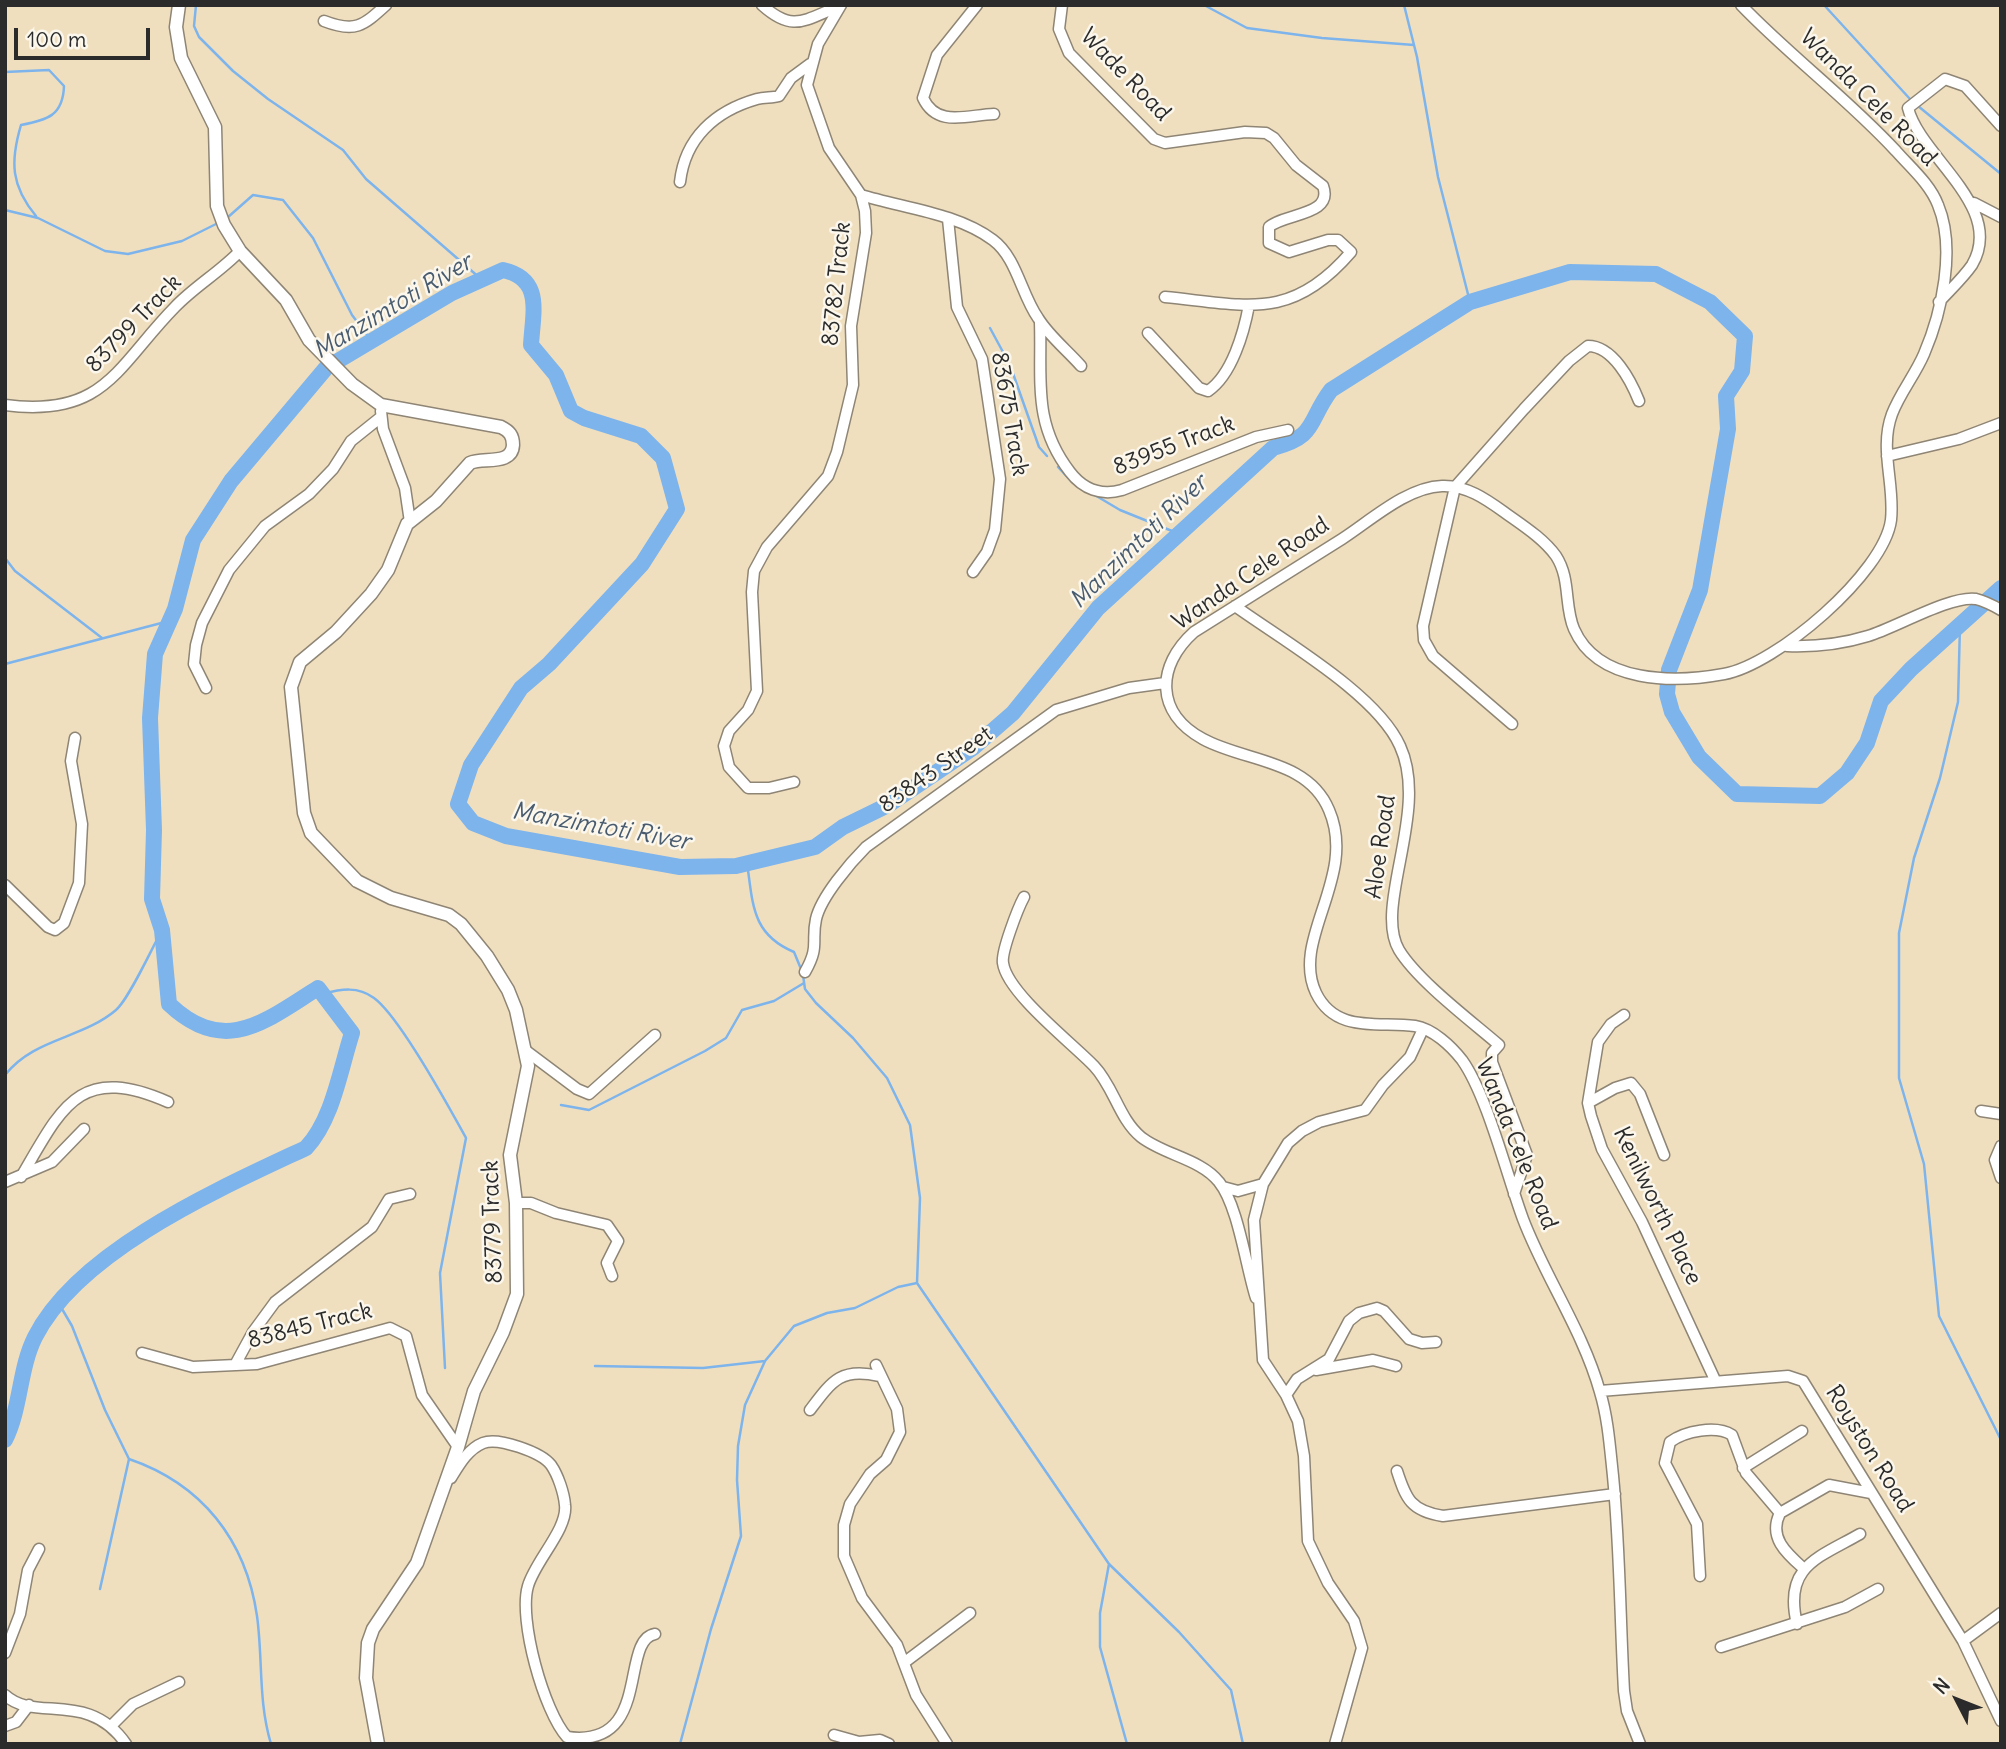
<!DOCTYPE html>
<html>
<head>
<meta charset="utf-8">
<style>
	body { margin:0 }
	#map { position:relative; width:2006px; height:1749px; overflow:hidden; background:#f0dfbf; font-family:Delius,sans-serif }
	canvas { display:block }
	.frame { position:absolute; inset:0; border:7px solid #2b2b2b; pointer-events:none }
	.north { position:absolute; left:1922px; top:1665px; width:70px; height:70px; -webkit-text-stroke:5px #fbf7ec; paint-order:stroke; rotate:312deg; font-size:19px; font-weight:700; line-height:28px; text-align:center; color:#2b2b2b }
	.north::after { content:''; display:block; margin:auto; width:24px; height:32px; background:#2b2b2b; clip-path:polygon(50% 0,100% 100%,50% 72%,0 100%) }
	.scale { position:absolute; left:14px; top:28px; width:136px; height:32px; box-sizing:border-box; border:4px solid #2b2b2b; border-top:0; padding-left:9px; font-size:21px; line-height:24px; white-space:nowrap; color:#2b2b2b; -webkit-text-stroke:5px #fbf7ec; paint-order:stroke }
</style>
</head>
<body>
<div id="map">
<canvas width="2006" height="1749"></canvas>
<div class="frame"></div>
<div class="north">N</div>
<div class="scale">100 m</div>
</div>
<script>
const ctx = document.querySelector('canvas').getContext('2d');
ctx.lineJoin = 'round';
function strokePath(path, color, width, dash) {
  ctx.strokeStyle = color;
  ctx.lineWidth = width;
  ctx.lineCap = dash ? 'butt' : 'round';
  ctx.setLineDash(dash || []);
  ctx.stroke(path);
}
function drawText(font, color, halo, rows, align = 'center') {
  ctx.font = font + ' Delius,sans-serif';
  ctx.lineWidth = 5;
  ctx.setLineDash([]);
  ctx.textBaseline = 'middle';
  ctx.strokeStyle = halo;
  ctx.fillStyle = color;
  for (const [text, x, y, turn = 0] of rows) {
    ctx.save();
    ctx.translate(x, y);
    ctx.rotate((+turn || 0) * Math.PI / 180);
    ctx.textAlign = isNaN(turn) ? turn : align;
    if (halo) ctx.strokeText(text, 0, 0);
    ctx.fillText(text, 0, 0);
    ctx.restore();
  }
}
strokePath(new Path2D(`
	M196,5L194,26L199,37L233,71L268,99L343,150L366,179L481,279
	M1204,5L1247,28L1322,38L1414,45
	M1404,5L1417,57L1438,177L1470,302
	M1824,5L1910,99
	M5,72L49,70L64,86C63,116 47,120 21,125C10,162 11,186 36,216
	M1918,106L2001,174
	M5,210L38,218L105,251L128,254L182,241L218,223
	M227,218L253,195L283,200L313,238L352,315L371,340
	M990,328L1010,365L1039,447L1047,456
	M1058,467L1072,482
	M1093,494L1120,510L1177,533
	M5,558L15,571L102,638
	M1960,625L1958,702L1940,778L1914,858L1899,933V1078L1924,1164L1939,1316L2001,1440
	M5,664L169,621
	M747,863C753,903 751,934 794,952L801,969
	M803,975L805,989L816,1003L853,1038L887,1078L910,1125L920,1198L917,1283L1109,1564L1179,1632L1231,1690L1243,1744
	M323,994C341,989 358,986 374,998C400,1017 449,1107 466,1138L440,1273L445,1368
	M5,1075C34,1038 82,1039 116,1010C129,999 152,948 162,930
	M561,1105L589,1110L705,1051L726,1038L742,1010L774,1001L804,983
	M58,1302L72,1326L105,1410L129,1459C202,1484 246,1540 257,1616C263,1659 258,1701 271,1744
	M595,1366L703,1368L765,1361
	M1109,1564L1100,1613V1647L1127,1744
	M100,1589L129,1459
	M680,1744L711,1629L741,1536L737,1480L738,1446L745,1405L765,1361L794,1326L827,1313L855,1308L898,1287L917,1283`), '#7db4ec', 2.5);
strokePath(new Path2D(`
	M5,1440C21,1408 19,1369 35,1337C79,1250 221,1188 306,1148C333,1119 340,1070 352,1033L318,988C265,1021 225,1057 169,1004L162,930L152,899L154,830L150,718L155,654L175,609L193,540L231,481L326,368L452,293L503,270C543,279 533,311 531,345L556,375L571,411L584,418L641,436L663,458L677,509L642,564L549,664L521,688L471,765L458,804L473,823L506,836L680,867L736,866L815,847L843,827L888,805L974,747L1013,713L1098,608L1273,448C1318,436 1307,422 1331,390L1470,302L1570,272L1656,274L1710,302L1745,336L1742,371L1726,396L1728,429L1700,590L1669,670L1667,694L1672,712L1699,757L1737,794L1820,796L1847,773L1867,743L1881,701L1911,669L2001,588`), '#7db4ec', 16);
const minor = new Path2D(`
	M762,5C793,33 804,20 840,6
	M977,5L937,55L923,98C937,128 967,115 994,114
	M1062,5L1059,29L1069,53L1154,139L1165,143L1245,132L1266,133L1274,138L1296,165L1323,186C1334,216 1284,213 1269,227V243L1289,252L1328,240H1338L1351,252C1291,322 1246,305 1165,297
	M324,21C355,33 363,26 386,5
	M680,182C685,138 715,111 757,99C765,97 772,98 779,96L791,78L810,64
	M861,195C903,208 957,213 993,240C1017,258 1021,294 1038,318C1049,336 1067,350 1081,366
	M1974,203L2001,217
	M948,219L957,307L982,359L1000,479L995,530L987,552L973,572
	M1939,302C1950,290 1963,278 1972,265C2006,207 1920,157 1908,108L1945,79L1965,86L2001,126
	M1040,322C1042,379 1032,423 1070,472C1083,489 1101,496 1122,490L1256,437L1288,430
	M1148,333L1199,388L1208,391C1232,375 1244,332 1249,305
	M5,405C105,418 117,366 175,307C195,286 220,272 240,251
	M381,411L383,429L405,488L410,522
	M1887,456L1959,439L2001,423
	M1235,606C1282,640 1377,694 1400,746C1430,811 1373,906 1399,950C1418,981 1470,1020 1499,1045L1492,1053V1062L1527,1155L1514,1194
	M1787,646C1814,647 1842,644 1868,636C1895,628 1951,595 1976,599C1984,601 1994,606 2001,610
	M206,688L194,664L196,645L202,623L229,570L265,526L309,494L333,469L351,441L381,417
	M1512,724L1433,656L1424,640L1423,626L1455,487L1524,409L1569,361L1588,346C1613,346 1631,381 1639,401
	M794,782L769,788H748L729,767L724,746L729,731L748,710L757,691L752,592L754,571L767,547L828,476L837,452L853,385L851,326L866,233L865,211L861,195L829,148L807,85L818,44L841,5
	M5,885L48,927L55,930L64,923L79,883L82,824L71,761L75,738
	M1024,897C1018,908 1001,952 1003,963C1007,993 1073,1044 1094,1066C1114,1087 1119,1119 1141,1137C1164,1155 1201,1159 1219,1182C1238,1205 1246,1267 1256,1298
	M805,972C820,946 811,942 816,919C821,897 850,863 866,847L1056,710L1129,688L1165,683
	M1624,1015L1611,1024L1598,1042L1588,1103L1591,1116L1602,1149L1642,1222L1715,1380
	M525,1050L577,1089L589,1094L655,1035
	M1588,1103L1615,1088L1631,1083L1640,1094L1664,1155
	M1981,1111L2001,1114
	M2001,1146L1995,1160L2001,1178
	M21,1177C62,1107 79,1063 168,1102
	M5,1182L52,1162L84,1129
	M1223,1187L1238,1191L1263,1184
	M516,1203H531L556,1213L607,1225L618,1241L607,1263L612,1276
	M142,1353L193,1367L257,1364L390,1328L406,1336L422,1395L458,1447
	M235,1365L253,1332L275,1302L372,1227L389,1199L410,1194
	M876,1365L897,1409L900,1432L886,1460L870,1474L850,1504L844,1525V1556L862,1598L897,1645L916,1695L947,1744
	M1316,1370L1373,1360L1396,1366
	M1600,1391L1788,1376L1803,1381L1963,1641
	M1286,1395L1297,1379L1329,1359L1349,1321L1359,1313L1377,1308L1384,1311L1409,1339L1422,1343L1436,1342
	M810,1410C832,1381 841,1367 879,1376
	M1743,1468L1802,1431
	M1397,1471C1406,1499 1411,1511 1443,1516L1615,1494
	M451,1478C459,1465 468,1449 483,1443C498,1437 541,1452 551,1465C558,1475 564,1493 565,1505C568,1529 535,1561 528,1586C518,1619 544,1712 567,1737C653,1749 619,1640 655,1634
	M1803,1568C1786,1553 1768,1537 1780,1513L1829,1485L1871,1493
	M1700,1576L1697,1524L1665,1463L1670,1442C1685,1431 1716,1425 1732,1435L1746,1473L1780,1513
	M2001,1613L1963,1641L2001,1721
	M1797,1624C1783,1566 1818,1558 1860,1534
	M1721,1647L1845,1607L1878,1589
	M5,1653L20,1614L28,1570L39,1549
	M905,1662L970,1613
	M5,1695C35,1723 88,1689 126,1744
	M5,1726L16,1722L29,1705
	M111,1726L133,1704L179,1682
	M834,1735L859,1742L880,1740L889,1744
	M1335,1744L1362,1648L1354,1621L1328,1583L1308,1541L1304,1456L1298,1421L1286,1395L1263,1360L1254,1220L1263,1184L1288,1143L1302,1131L1319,1122L1365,1110L1383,1085L1410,1057L1423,1029
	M1640,1744L1627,1711L1624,1691C1620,1619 1620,1548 1613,1476C1610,1448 1608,1418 1600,1392C1583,1331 1545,1277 1523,1219C1507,1176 1487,1095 1462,1060C1451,1046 1433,1029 1415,1026C1379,1021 1336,1034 1316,993C1290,939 1358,877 1329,810C1308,759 1245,762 1203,739C1155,713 1156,666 1194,632C1243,601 1292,570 1342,539C1370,521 1407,487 1442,486C1466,485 1486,499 1504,512C1522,525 1543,538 1556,556C1571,579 1564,606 1574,629C1598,684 1675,683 1724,674C1776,665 1884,573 1891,520C1895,484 1879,449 1892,414C1900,393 1915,375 1924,354C1942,312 1956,248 1938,205C1930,184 1911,168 1896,151C1848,99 1790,56 1741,5`);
const tertiary = new Path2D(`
	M179,5L176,27L181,58L215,127L217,206L224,225L240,251L286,300L309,340L352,384L381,405L501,427C509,431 513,435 513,445C512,466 483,457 470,463L436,501L407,524L388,570L371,594L336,632L300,662L291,687L304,813L311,833L357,881L391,898L449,915L461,924L487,956L508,990L516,1010L528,1066L510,1155L516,1203L517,1294L503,1332L474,1391L458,1447L417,1563L373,1629L368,1643L366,1678L378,1744`);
strokePath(minor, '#8e8575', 13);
strokePath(tertiary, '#8e8575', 15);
strokePath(minor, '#fff', 10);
strokePath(tertiary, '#fff', 12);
drawText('23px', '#2b2b2b', '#fbf7ec', [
	["Wade Road",1125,75,46],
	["Wanda Cele Road",1868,98,45],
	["83782 Track",837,284,-84],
	["83799 Track",134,324,-46],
	["83675 Track",1009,414,80],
	["83955 Track",1174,446,-21],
	["Wanda Cele Road",1251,574,-34],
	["83843 Street",936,770,-35],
	["Aloe Road",1381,847,-82],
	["Wanda Cele Road",1516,1144,68],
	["Kenilworth Place",1657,1206,64],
	["83779 Track",493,1222,-92],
	["83845 Track",310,1326,-14],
	["Royston Road",1869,1449,58]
]);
drawText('italic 24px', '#485b6f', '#fbf7ec', [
	["Manzimtoti River",393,307,-31],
	["Manzimtoti River",1139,542,-44],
	["Manzimtoti River",601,827,10]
]);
</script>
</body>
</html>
